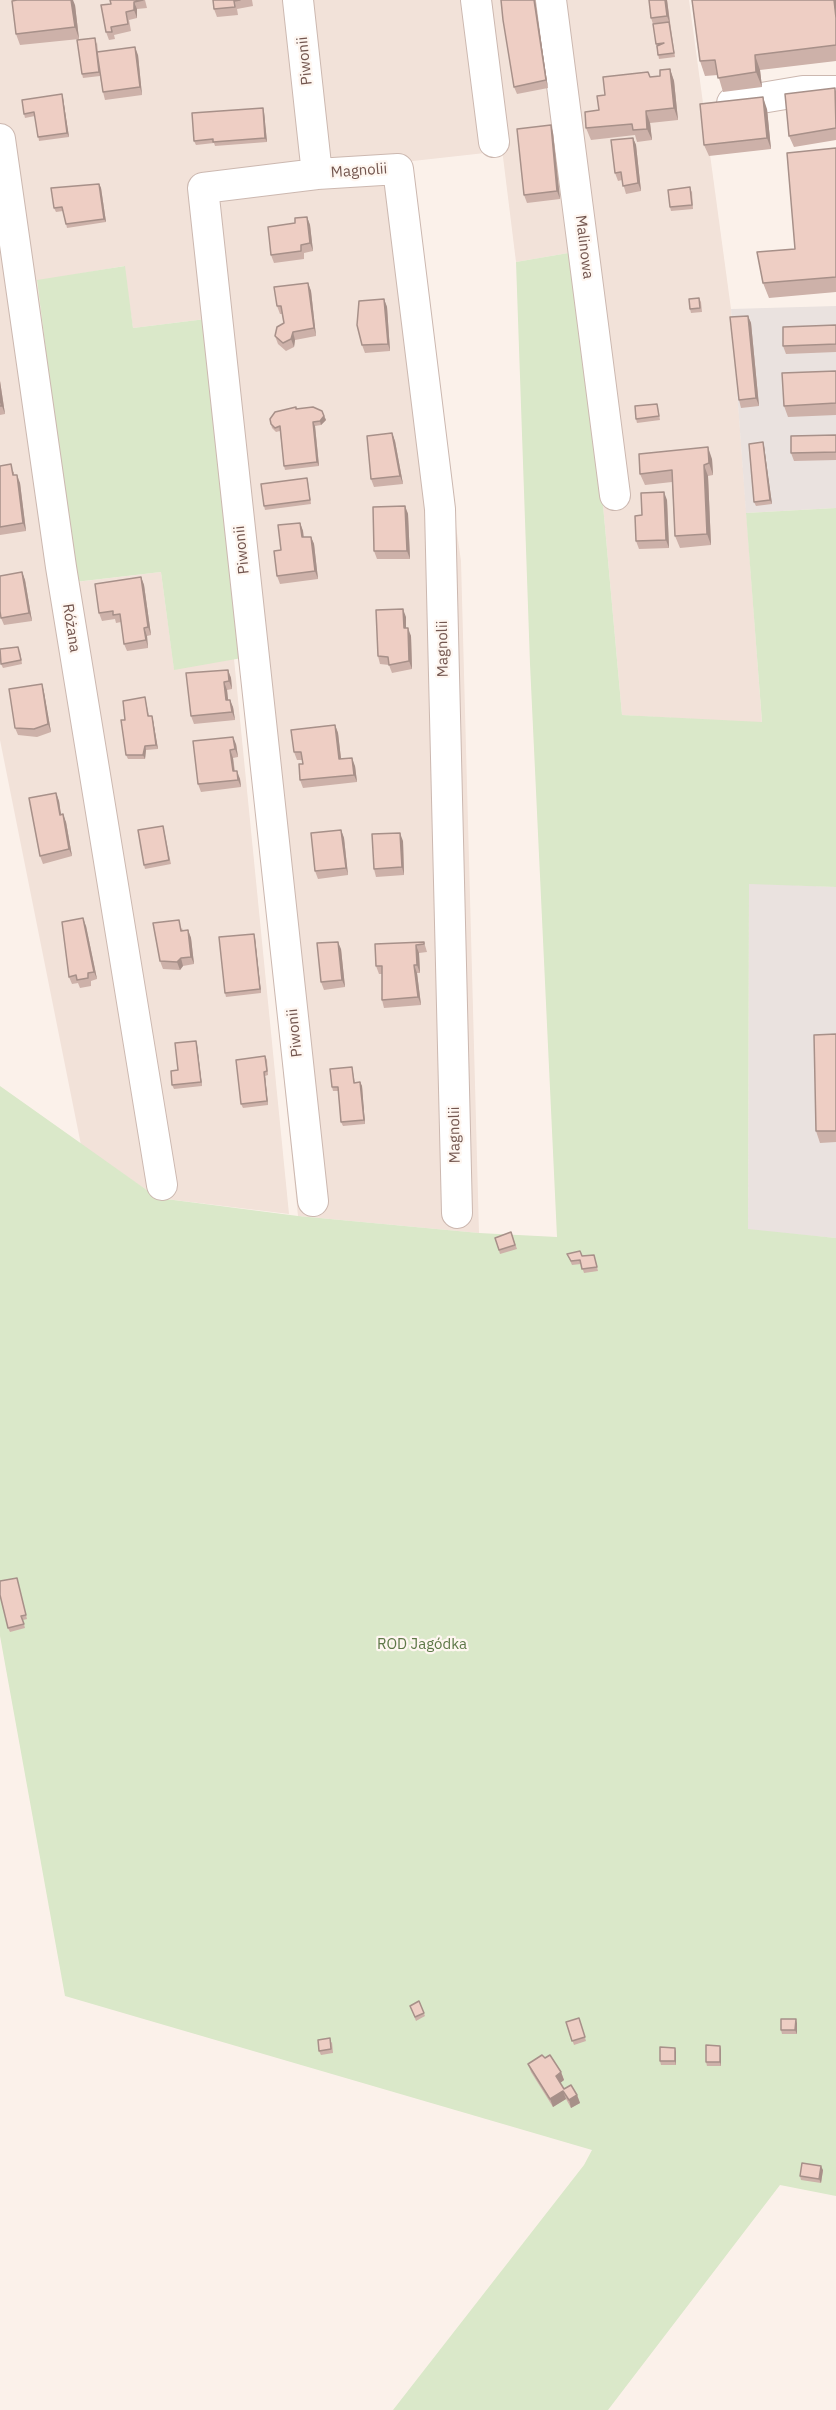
<!DOCTYPE html>
<html>
<head>
<meta charset="utf-8">
<style>
	body { margin:0 }
	canvas { display:block; background:#fbf1ea }
</style>
</head>
<body>
<canvas width="836" height="2410"></canvas>
<script>
const ctx = document.querySelector('canvas').getContext('2d');
ctx.lineJoin = 'round';
function paint(path, color) {
  ctx.fillStyle = color;
  ctx.fill(path, 'evenodd');
}
function strokePath(path, color, width, dash) {
  ctx.strokeStyle = color;
  ctx.lineWidth = width;
  ctx.lineCap = dash ? 'butt' : 'round';
  ctx.setLineDash(dash || []);
  ctx.stroke(path);
}
function drawText(font, color, halo, rows, align = 'center') {
  ctx.font = font + ' "IBM Plex Sans",sans-serif';
  ctx.lineWidth = 4.5;
  ctx.setLineDash([]);
  ctx.textBaseline = 'middle';
  ctx.strokeStyle = halo;
  ctx.fillStyle = color;
  for (const [text, x, y, turn = 0] of rows) {
    ctx.save();
    ctx.translate(x, y);
    ctx.rotate((+turn || 0) * Math.PI / 180);
    ctx.textAlign = isNaN(turn) ? turn : align;
    if (halo) ctx.strokeText(text, 0, 0);
    ctx.fillText(text, 0, 0);
    ctx.restore();
  }
}
paint(new Path2D(`
	M0,0H689L731,309L762,723L622,715L580,251L516,262L502,149L485,153L404,162L461,561L479,1233L298,1216L206,319L133,328L124,266L37,281L76,582L161,572L174,669L234,659L289,1214L158,1198L81,1145L0,740Z`), '#f2e2d9');
paint(new Path2D(`
	M836,306V508L746,513L731,309Z
	M749,883L836,887V1238L748,1230Z`), '#eae2df');
paint(new Path2D(`
	M580,251L622,715L762,722L746,513L836,508V887L749,884L748,1229L836,1238V2196L780,2185L608,2410H393L584,2165L592,2150L65,1996L0,1636V1086L158,1198L298,1216L479,1233L557,1237L530,664L516,262Z
	M125,266L133,328L206,319L242,658L174,670L161,572L75,582L37,280Z`), '#dae8c9');
const minor = new Path2D(`
	M298,0L317,174L203,188L313,1201
	M476,0L494,142
	M551,0L615,495
	M732,103L803,91H836
	M0,139L61,567L162,1185
	M317,174L398,169L440,509L457,1213`);
strokePath(minor, '#ccb8b0', 32);
strokePath(minor, '#fff', 30);
paint(new Path2D(`
	M110,0H145L147,8L137,9V18L129,20L131,31L114,35L115,39L109,40L106,32L111,4Z
	M213,0H252L253,6L237,9L238,15L217,17L214,9Z
	M535,0L548,88L517,94L514,87Z
	M667,0L675,57L659,59L656,44L653,24L651,18Z
	M836,0V61L760,70L762,87L723,92L718,75L705,76L700,61Z
	M75,5L79,39L20,45L16,34Z
	M97,42L98,52L138,55L142,95L105,100L103,92L100,76L83,78L82,74Z
	M670,69L674,81L678,120L650,123L652,140L637,142L635,135L591,140L586,128L599,110L605,95L648,72L650,77L660,76Z
	M836,90V140L794,147L789,136Z
	M62,94L63,98L69,137L39,141L35,116L25,118L24,114Z
	M767,109L771,149L709,156L704,145Z
	M264,112L267,142L215,146L214,143L196,145L194,141Z
	M553,133L560,199L527,203L524,195Z
	M633,138L636,145L641,191L626,194L622,180L618,181L615,173Z
	M836,148V292L769,298L763,283L795,249Z
	M99,184L101,188L106,222L67,228L63,211L56,212L54,208Z
	M692,191L693,209L671,211L670,207Z
	M307,217L310,225L313,251L304,253V259L274,263L271,255L295,223Z
	M308,283L311,291L316,336L295,340L294,347L286,351L278,344L275,336L284,323L282,314H280L277,306Z
	M699,298L701,302L702,312L691,313L690,309Z
	M384,299L387,307L390,351L365,353L362,345Z
	M748,316L751,323L759,406L741,408L739,400Z
	M836,325V352L786,354L783,346Z
	M836,371V415L788,417L784,406Z
	M0,381L5,414L0,415Z
	M296,407V409L322,411L326,420L321,425L315,426L319,466L285,470L284,466L280,431L276,432L272,428L271,424Z
	M658,408L660,420L637,423L636,419Z
	M392,433L395,441L403,484L374,487L371,479Z
	M836,435V460L794,461L791,453Z
	M763,442L764,446L772,504L756,506L754,502Z
	M712,459L713,475L708,476L711,545L680,548L675,536L672,482L645,485L640,474Z
	M0,466L14,472V475L20,483L26,531L0,535Z
	M307,478L308,482L311,504L265,510L264,506Z
	M667,500L669,548L639,549L636,541L642,515Z
	M405,506L408,514L410,559H377L374,551Z
	M300,523L303,531L304,537H311L314,544L318,579L280,584L277,576L281,550Z
	M22,572L25,580L32,621L4,625L1,618Z
	M141,577L144,585L151,635L147,636L148,648L127,651L124,644L121,622L116,623L115,619L102,621L99,613Z
	M406,617V628L411,636L412,669L392,673L389,665L380,664L378,656Z
	M20,651L22,664L3,668L1,664Z
	M228,670L231,678L232,689L227,690L228,700L233,707L235,720L194,724L191,716Z
	M42,684L44,692L51,732L37,737L18,735L15,728Z
	M145,697L149,716L153,720L158,749L146,750L145,759H128L126,755L125,720Z
	M335,725L338,733L341,759L355,766L357,782L303,788L300,780L303,764L302,760H297L294,752Z
	M236,744L238,757L233,758L235,771L240,779L241,787L201,792L198,784Z
	M56,793L59,801L61,814L66,822L72,856L43,864L40,856Z
	M164,830L171,864L145,869L144,865Z
	M341,830L344,838L348,875L318,879L315,871Z
	M403,841L404,875L376,877L374,869Z
	M86,926L97,979L91,981V986L80,988L78,983L72,984L69,977Z
	M182,928L183,931L188,930L191,938L194,964L183,966L180,970L163,969L160,961Z
	M254,934L255,938L261,993L226,997L225,993Z
	M424,942L427,952L419,953L420,973H417L421,1005L384,1008L382,1000V974H379L376,966Z
	M341,949L345,987L324,990L321,982Z
	M836,1034V1142L820,1143L816,1131Z
	M196,1041L197,1045L202,1086L174,1089L172,1085L178,1070Z
	M265,1056L267,1060L268,1075L265,1076L268,1105L243,1108L241,1104Z
	M352,1067L355,1083L360,1082L362,1086L365,1124L343,1126L341,1122L338,1091H333L332,1087Z
	M511,1232L517,1249L500,1254L495,1238Z
	M567,1254L582,1256L594,1255L598,1271L584,1273L581,1264L572,1265Z
	M17,1578L27,1619L23,1620L25,1628L10,1632L8,1628Z
	M419,2001L425,2016L416,2021L410,2006Z
	M579,2018L586,2041L574,2045L566,2022Z
	M797,2023V2034H782L781,2030Z
	M332,2042L333,2053L321,2055L319,2051Z
	M720,2046L721,2050V2066H707L706,2062Z
	M676,2052V2065H661L660,2061Z
	M528,2064L561,2072L564,2080L560,2083L564,2089L577,2095L580,2103L571,2108L566,2099L553,2107L531,2072Z
	M823,2170L821,2183L801,2180L800,2176Z`), '#cdb1a9');
paint(new Path2D(`
	M71,0H73L75,5L79,39L75,27Z
	M534,0H535L548,88L546,80Z
	M665,0H667L670,24L667,16Z
	M834,0H836V18Z
	M134,2L137,9V18L134,10Z
	M135,47L138,55L142,95L140,87Z
	M755,55L760,70L762,87L756,72Z
	M670,69L674,81L678,120L674,108Z
	M62,94L63,98L69,137L67,133Z
	M763,97L767,109L771,149L767,138Z
	M263,108L264,112L267,142L265,138Z
	M646,111L650,123L652,140L647,129Z
	M551,125L553,133L560,199L557,191Z
	M633,138L636,145L641,191L638,183Z
	M99,184L101,188L106,222L104,219Z
	M307,217L310,225L313,251L310,243Z
	M308,283L311,291L316,336L314,328Z
	M384,299L387,307L390,351L388,344Z
	M748,316L751,323L759,406L756,398Z
	M293,332L295,340L294,347L291,339Z
	M0,381L5,414L2,406L0,392Z
	M324,416L326,420L321,425L320,421Z
	M313,422L315,426L319,466L317,462Z
	M392,433L395,441L403,484L400,476Z
	M763,442L764,446L772,504L770,500Z
	M708,447L712,459L713,475L709,463Z
	M704,465L708,476L711,545L707,534Z
	M17,475L20,483L26,531L23,523Z
	M664,492L667,500L669,548L666,540Z
	M405,506L408,514L410,559L407,551Z
	M300,523L303,531L304,545L302,537Z
	M311,537L314,544L318,579L315,571Z
	M22,572L25,580L32,621L29,613Z
	M141,577L144,585L151,635L148,627Z
	M403,609L406,617V636L404,628Z
	M144,628L147,636L148,648L146,640Z
	M408,628L411,636L412,669L409,661Z
	M228,670L231,678L232,689L229,681Z
	M224,682L227,690L229,708L226,700Z
	M42,684L44,692L51,732L48,724Z
	M230,700L233,707L235,720L232,712Z
	M152,716L153,720L158,749L156,745Z
	M335,725L338,733L342,767L339,759Z
	M233,737L236,744L238,757L235,749Z
	M145,746L146,750L145,759L143,755Z
	M230,750L233,758L235,779L233,771Z
	M352,758L355,766L357,782L354,775Z
	M237,771L240,779L241,787L238,780Z
	M56,793L59,801L62,822L60,815Z
	M63,814L66,822L72,856L69,849Z
	M341,830L344,838L348,875L346,868Z
	M400,833L403,841L404,875L402,867Z
	M83,918L86,926L97,979L94,972Z
	M188,930L191,938L194,964L191,957Z
	M254,934L255,938L261,993L260,989Z
	M338,942L341,949L345,987L342,980Z
	M416,945L419,953L420,973L417,965Z
	M181,958L183,966L180,970L177,962Z
	M414,965L417,973L421,1005L418,997Z
	M196,1041L197,1045L202,1086L201,1082Z
	M264,1072L265,1076L268,1105L267,1101Z
	M360,1082L362,1086L365,1124L364,1120Z
	M796,2019L797,2023V2034L795,2030Z
	M720,2046L721,2050V2066L720,2062Z
	M675,2048L676,2052V2065L675,2061Z
	M561,2072L564,2080L559,2084L556,2076Z
	M563,2091L566,2099L553,2107L550,2099Z
	M577,2095L580,2103L571,2108L569,2100Z
	M821,2166L823,2170L821,2183L819,2179Z`), '#a79089');
const building = new Path2D(`
	M17,0H71L75,27L16,34L12,1Z
	M110,0H143L134,2V10L126,12L128,24L111,27L112,32H106L101,5L111,4Z
	M213,0H240L234,1L235,7L214,9Z
	M501,0H534L546,80L514,87L503,20Z
	M649,0H665L667,16L651,18Z
	M692,0H834L836,18V45L755,55L756,72L718,78L715,60L700,61Z
	M669,22L674,53L658,55L657,46L664,43L656,44L653,24Z
	M95,38L99,72L82,74L77,40Z
	M135,47L140,87L103,92L97,52Z
	M670,69L674,108L646,111L647,129L633,130L632,124L586,128L585,112L599,110L597,96L605,95L603,77L648,72L650,77L660,76V70Z
	M835,88L836,128L789,136L785,94Z
	M62,94L67,133L38,137L34,112L24,114L22,100Z
	M763,97L767,138L704,145L700,104Z
	M263,108L265,138L213,142V139L194,141L192,113Z
	M551,125L557,191L524,195L517,129Z
	M633,138L638,183L623,186L621,172L615,173L611,140Z
	M836,148V277L763,283L757,252L795,249L787,153Z
	M99,184L104,219L66,224L62,207L54,208L51,188Z
	M690,187L692,205L670,207L668,190Z
	M307,217L310,243L301,245V251L271,255L268,227L295,223V218Z
	M308,283L314,328L293,332L291,339L283,343L275,336L277,327L284,323L281,306H277L274,287Z
	M699,298L700,308L690,309L689,299Z
	M384,299L388,344L362,345L357,325L359,301Z
	M748,316L756,398L739,400L730,317Z
	M836,325V344L783,346V327Z
	M836,371V403L784,406L782,373Z
	M0,392L2,406H0Z
	M657,404L659,416L636,419L635,406Z
	M296,407V409L313,407L322,411L324,416L320,421L313,422L317,462L284,466L280,426L275,428L271,424L270,419L275,412Z
	M392,433L400,476L371,479L367,436Z
	M836,435V452L791,453V436Z
	M763,442L770,500L754,502L749,444Z
	M708,447L709,463L704,465L707,534L675,536L672,470L640,474L639,454Z
	M11,464L13,475H17L23,523L0,527V466Z
	M307,478L310,500L264,506L261,484Z
	M664,492L666,540L636,541L635,516L642,515L641,493Z
	M405,506L407,551H374L373,507Z
	M300,523L302,537H311L315,571L277,576L274,551L281,550L278,525Z
	M22,572L29,613L1,618L0,611V576Z
	M141,577L148,627L144,628L146,640L124,644L120,614L113,615V611L99,613L95,584Z
	M403,609L404,628H408L409,661L389,665L388,657L378,656L376,610Z
	M18,647L21,660L1,664L0,649Z
	M228,670L229,681L224,682L226,700H230L232,712L191,716L186,673Z
	M42,684L48,724L34,729L15,728L9,689Z
	M145,697L148,716H152L156,745L145,746L143,755H126L121,720H125L123,701Z
	M335,725L339,759L352,758L354,775L300,780L299,764H303L301,752H294L291,730Z
	M233,737L235,749L230,750L233,771H237L238,780L198,784L193,741Z
	M56,793L60,815L63,814L69,849L40,856L29,798Z
	M163,826L169,860L144,865L138,830Z
	M341,830L346,868L315,871L311,833Z
	M400,833L402,867L374,869L372,834Z
	M83,918L94,972L88,973V978L77,980L76,975L69,977L62,922Z
	M179,920L181,931L188,930L191,957L181,958L177,962L160,961L153,923Z
	M254,934L260,989L225,993L219,937Z
	M338,942L342,980L321,982L317,943Z
	M424,942V944L416,945L417,965H414L418,997L382,1000V966H376L375,944Z
	M836,1034V1131H816L814,1035Z
	M196,1041L201,1082L172,1085L171,1071L178,1070L175,1043Z
	M265,1056L267,1071L264,1072L267,1101L241,1104L236,1060Z
	M352,1067L354,1083L360,1082L364,1120L341,1122L338,1087H332L330,1069Z
	M511,1232L515,1245L499,1250L495,1238Z
	M580,1251L582,1256L594,1255L597,1267L582,1269L580,1260L571,1261L567,1254Z
	M17,1578L26,1615L21,1616L24,1624L8,1628L0,1595V1581Z
	M419,2001L424,2013L415,2017L410,2006Z
	M579,2018L585,2037L572,2041L566,2022Z
	M781,2019H796L795,2030H781Z
	M330,2038L331,2049L319,2051L318,2040Z
	M706,2045L720,2046V2062H706Z
	M660,2047L675,2048V2061H660Z
	M542,2055L545,2058L550,2055L561,2072L556,2076L564,2089L571,2085L577,2095L569,2100L563,2091L550,2099L528,2064Z
	M802,2163L821,2166L819,2179L800,2176Z`);
paint(building, '#eecec4');
strokePath(building, '#a79089', 1.5);
drawText('15px', '#73564f', '#fef6f0', [
	["Piwonii",305,61,-96],
	["Magnolii",359,171,-4],
	["Malinowa",584,247,83],
	["Piwonii",242,550,-96],
	["Różana",71,628,81],
	["Magnolii",443,649,-91],
	["Piwonii",295,1033,-96],
	["Magnolii",455,1135,-91]
]);
drawText('15px', '#5e7848', '#fef6f0', [
	["ROD Jagódka",422,1645]
]);
</script>
</body>
</html>
